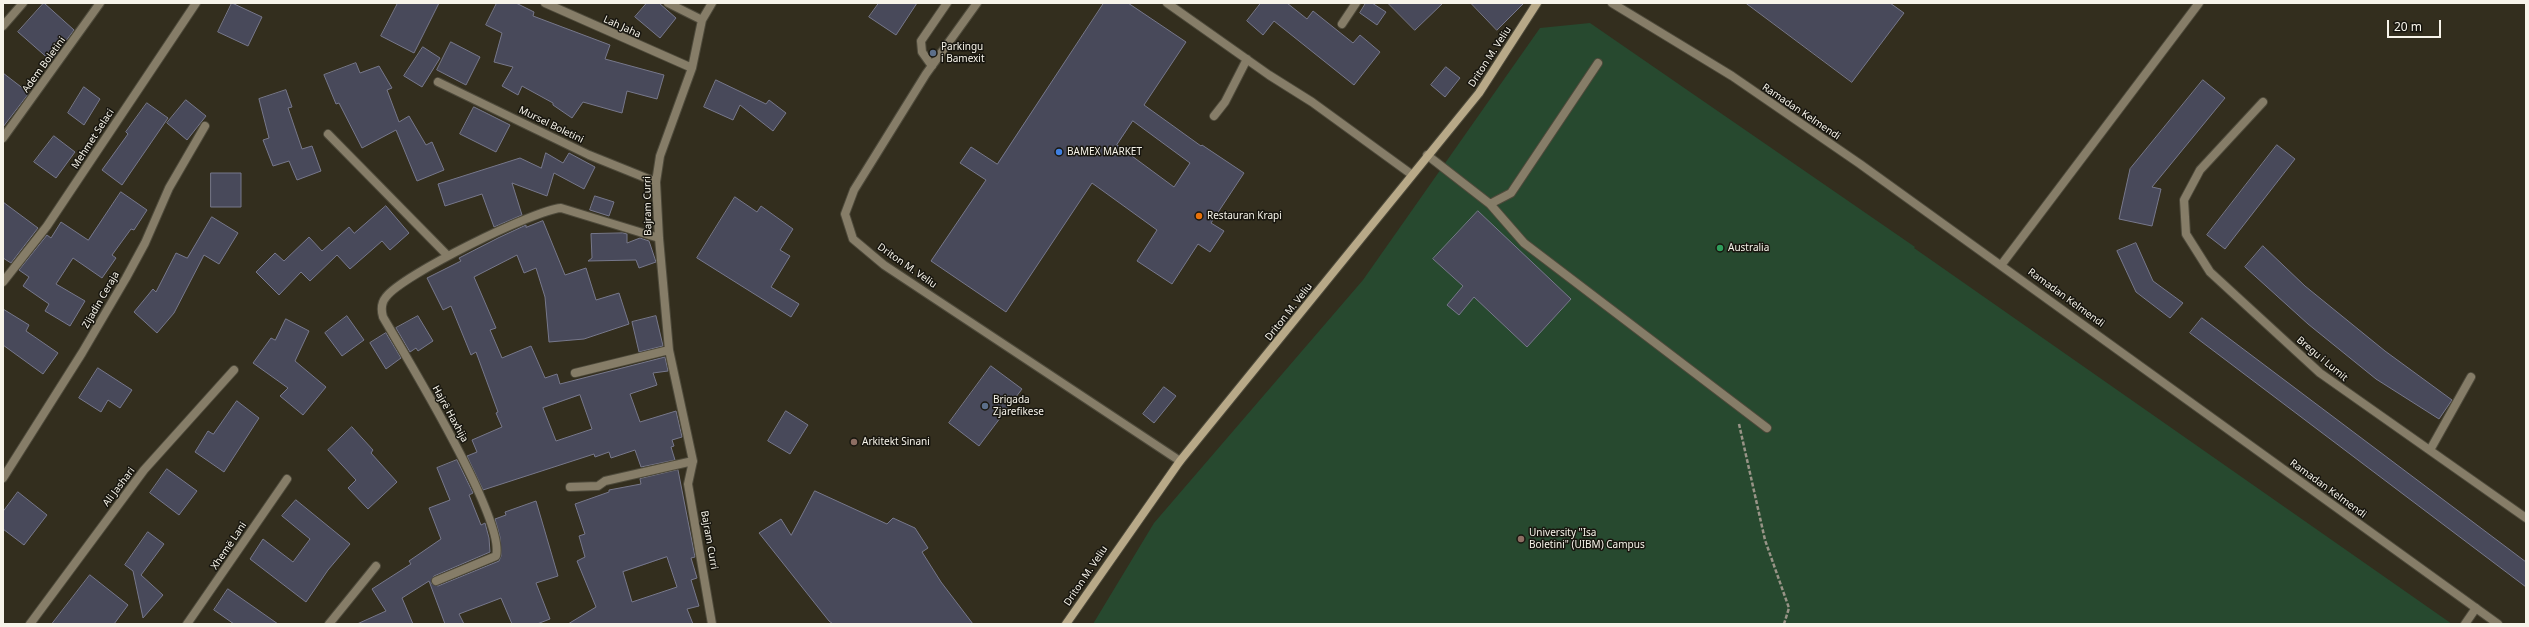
<!DOCTYPE html>
<html>
<head>
<meta charset="utf-8">
<style>
	body { margin:0 }
	#map { position:relative; width:2529px; height:627px; overflow:hidden; background:#332e1e; font-family:"Noto Sans",sans-serif }
	canvas { display:block }
	.frame { position:absolute; inset:0; border:4px solid #f7f4ea; pointer-events:none }
	.scale { position:absolute; left:2387px; top:20px; width:54px; height:18px; box-sizing:border-box; border:2px solid #f7f4ea; border-top:0; padding-left:5px; font-size:12px; line-height:14px; white-space:nowrap; color:#f7f4ea; -webkit-text-stroke:3px #18160f; paint-order:stroke }
</style>
</head>
<body>
<div id="map">
<canvas width="2529" height="627"></canvas>
<div class="frame"></div>
<div class="scale">20 m</div>
</div>
<script>
const ctx = document.querySelector('canvas').getContext('2d');
ctx.lineJoin = 'round';
function paint(path, color) {
  ctx.fillStyle = color;
  ctx.fill(path, 'evenodd');
}
function strokePath(path, color, width, dash) {
  ctx.strokeStyle = color;
  ctx.lineWidth = width;
  ctx.lineCap = dash ? 'butt' : 'round';
  ctx.setLineDash(dash || []);
  ctx.stroke(path);
}
function drawText(font, color, halo, rows, align = 'center') {
  ctx.font = font + ' "Noto Sans",sans-serif';
  ctx.lineWidth = 3;
  ctx.setLineDash([]);
  ctx.textBaseline = 'middle';
  ctx.strokeStyle = halo;
  ctx.fillStyle = color;
  for (const [text, x, y, turn = 0] of rows) {
    ctx.save();
    ctx.translate(x, y);
    ctx.rotate((+turn || 0) * Math.PI / 180);
    ctx.textAlign = isNaN(turn) ? turn : align;
    if (halo) ctx.strokeText(text, 0, 0);
    ctx.fillText(text, 0, 0);
    ctx.restore();
  }
}
paint(new Path2D(`
	M1590,23L1915,247L1914,248L2452,624H1093L1154,523L1363,280L1540,28Z`), '#27492f');
const building = new Path2D(`
	M44,3L74,30L51,61L18,32Z
	M232,3L262,17L248,46L218,32Z
	M398,3H439L414,53L381,36Z
	M497,3H516L534,12L533,16L610,45L605,59L664,75L657,99L627,91L622,113L583,102L572,118L553,105V103L522,86L518,95L502,86L513,67L494,62L502,33L486,25Z
	M647,3H659L676,18L660,38L635,17Z
	M879,3H917L896,35L869,17Z
	M1104,3H1128L1186,42L1144,105L1201,146L1202,145L1244,173L1211,223L1224,231L1210,252L1198,244L1172,284L1137,261L1157,230L1092,183L1006,312L931,261L986,180L960,163L971,147L997,164ZM1133,121L1190,163L1174,187L1117,145Z
	M1261,3H1287L1307,19L1313,11L1353,43L1360,35L1380,52L1354,85L1274,21L1263,35L1247,21Z
	M1366,3H1372L1386,12L1377,25L1360,13Z
	M1388,3H1443L1415,30Z
	M1471,3H1524L1497,30Z
	M1746,3H1890L1904,13L1852,82Z
	M451,42L480,57L466,85L437,70Z
	M423,47L440,58L422,87L404,76Z
	M356,63L360,73L379,66L392,88L387,90L399,122L409,116L426,145L432,142L444,170L417,181L396,130L362,148L339,103L336,104L324,75Z
	M1446,67L1460,78L1445,97L1431,85Z
	M3,73L29,93L3,127Z
	M716,80L766,104L769,100L786,113L773,131L740,105L733,120L704,107Z
	M2203,80L2225,98L2152,187L2161,189L2152,226L2119,219L2130,169Z
	M84,87L100,99L84,125L68,113Z
	M286,90L292,107L288,108L302,149L312,146L321,171L297,180L289,161L273,166L263,140L269,138L259,99Z
	M186,100L206,116L187,140L167,123Z
	M147,103L168,118L122,185L102,170L128,134L126,132Z
	M474,107L510,125L496,152L460,134Z
	M54,136L75,152L56,178L34,162Z
	M2277,145L2295,159L2225,249L2207,235Z
	M546,153L563,163L569,153L595,167L584,189L554,173L547,196L512,183L522,215L494,227L482,194L445,206L438,184L520,158L541,168Z
	M211,173H241V207H211Z
	M121,192L147,210L134,230L131,229L112,255L116,258L102,278L73,258L56,284L85,301L70,326L45,311L49,304L23,286L29,277L19,270L47,235L51,238L61,222L88,240Z
	M595,196L614,202L609,216L590,210Z
	M735,197L757,212L761,206L793,229L780,250L790,256L771,287L799,304L791,317L697,258Z
	M3,202L38,228L11,263L3,258Z
	M386,206L409,233L390,250L382,241L350,269L337,255L310,281L301,272L279,295L256,272L275,253L284,261L309,237L322,251L349,227L354,233Z
	M1478,211L1571,299L1527,347L1474,297L1459,315L1447,305L1463,286L1433,259Z
	M212,217L238,233L219,264L204,255L174,313L157,333L134,312L153,289L156,292L176,253L187,258Z
	M543,221L565,275L586,268L596,300L619,293L629,324L584,339L549,342L545,297L536,268L524,273L517,255L474,277L496,328L490,330L502,358L531,346L545,378L557,374L560,384L665,357L668,371L653,373L657,385L630,394L640,422L676,411L682,437L672,440L674,446L671,447L675,460L641,467L635,450L611,458L609,452L595,457L594,454L483,490L467,456L477,452L472,440L502,427L496,413L498,412L476,352L471,355L451,306L443,310L427,278L461,261L459,258L498,238L526,225V227ZM580,395L592,429L556,441L543,408Z
	M623,233L627,234V243L640,238L649,241L656,262L639,268L636,260L588,261L592,258L591,234Z
	M2136,243L2153,281L2183,303L2170,318L2136,292L2117,251Z
	M2263,246L2305,286L2385,351L2452,400L2439,419L2376,379L2308,324L2245,267Z
	M3,309L29,325L26,331L58,353L43,374L3,345Z
	M347,316L364,340L342,356L325,333Z
	M418,316L433,341L418,351L416,348L410,352L396,328Z
	M656,316L663,346L639,352L632,322Z
	M2202,318L2526,562V587L2190,333Z
	M286,319L309,331L295,361L326,387L303,415L280,396L288,388L253,363L271,338L275,340Z
	M386,333L401,358L386,369L370,343Z
	M991,366L1022,389L979,446L949,423Z
	M98,368L132,390L120,408L108,400L101,412L79,398Z
	M1164,387L1176,396L1154,423L1143,414Z
	M237,401L259,418L224,472L195,452L208,431L213,434Z
	M786,411L808,425L790,454L768,441Z
	M352,427L373,450L371,453L397,482L368,509L348,488L356,480L328,450Z
	M457,460L473,493L469,495L481,525L485,523L489,538L490,552L434,576L431,583L438,586L499,561L501,556L500,537L495,519L506,515L505,512L536,501L558,576L536,583L550,619L537,624H512L501,598L459,614L464,624H445L429,581L402,598L413,624H357L386,611L372,589L411,564L409,561L441,539L429,508L450,500L437,468Z
	M167,469L197,491L179,515L150,493Z
	M678,470L695,557L691,558L697,578L691,580L699,606L687,609L693,624H568L596,607L577,561L585,557L579,536L585,534L575,504L609,492V490L641,484L640,479ZM667,557L677,587L632,602L623,572Z
	M815,491L887,524L893,518L915,528L928,548L922,552L941,582L973,624H833L829,621L759,533L781,519L791,535Z
	M18,492L47,515L24,545L3,529V512Z
	M296,500L350,544L328,570L306,602L250,559L263,539L293,562L310,539L282,516Z
	M148,532L164,544L141,575L163,595L143,618L133,571L125,565Z
	M90,575L128,605L114,624H52Z
	M228,589L278,624H234L214,610Z`);
paint(building, '#48495a');
strokePath(building, '#77788b', 1);
const lane = new Path2D(`
	M977,3L926,74L854,190L845,214L853,239L884,265L1180,461
	M1167,3L1269,75L1312,102L1411,174
	M932,66L922,52L921,41L947,3
	M1214,116L1225,102L1247,59
	M1427,155L1490,204L1511,193L1598,63
	M1490,204L1524,243L1767,428
	M2465,624L2476,608`);
const street = new Path2D(`
	M545,3L692,68
	M668,3L702,20
	M712,3L702,20L692,68L660,156L656,182L659,238L669,350L693,461L688,484L712,624
	M1612,3L1732,76L1860,164L2498,624
	M1342,24L1356,3
	M3,26L23,3
	M438,82L589,155L656,182
	M2263,102L2200,170L2184,200L2186,234L2210,272L2320,373L2526,518
	M328,134L448,256
	M3,138L100,3
	M2002,264L2199,3
	M3,282L47,226L196,3
	M575,373L669,350
	M2430,450L2471,377
	M3,478L82,353L126,278L145,243L169,188L205,126
	M570,487L598,486L605,481L693,461
	M436,581L496,556C506,520 405,355 383,317C381,310 381,303 386,297C402,275 534,210 561,208L659,238
	M30,624L144,470L234,370
	M187,624L287,479
	M329,624L376,566`);
const secondary = new Path2D(`
	M1066,624L1180,461L1479,93L1537,3`);
strokePath(lane, '#4e4a3b', 10);
strokePath(street, '#4e4a3b', 10);
strokePath(secondary, '#4e4a3b', 10);
strokePath(new Path2D(`
	M1739,424L1765,540L1789,608L1784,624`), '#989487', 2.5, [4, 2]);
strokePath(lane, '#867d68', 8);
strokePath(street, '#867d68', 8);
strokePath(secondary, '#b8a988', 8);
for (const [x, y, r, color] of [
	[933,53,4,"#5c6f8a"],
	[1059,152,4,"#3f7fe0"],
	[1199,216,4,"#e8710a"],
	[1720,248,4,"#2e9e5b"],
	[985,406,4,"#5c6f8a"],
	[854,442,4,"#8d6e63"],
	[1521,539,4,"#8d6e63"]
]) {
  const dot = new Path2D();
  dot.arc(x, y, r, 0, 2 * Math.PI);
  ctx.fillStyle = color;
  ctx.fill(dot);
  strokePath(dot, '#18160f', 1.5);
}
drawText('10px', '#f7f4ea', '#18160f', [
	["Lah Jaha",622,27,24],
	["Driton M. Veliu",1490,57,-57],
	["Adem Boletini",44,65,-54],
	["Ramadan Kelmendi",1801,112,34],
	["Mursel Boletini",551,125,26],
	["Mehmet Selaci",93,139,-57],
	["Bajram Curri",648,206,-91],
	["Driton M. Veliu",907,266,35],
	["Ramadan Kelmendi",2066,298,36],
	["Zijadin Ceraja",101,300,-60],
	["Driton M. Veliu",1289,312,-52],
	["Bregu i Lumit",2322,359,40],
	["Hajrë Haxhija",450,414,61],
	["Ali Jashari",119,487,-53],
	["Ramadan Kelmendi",2328,489,36],
	["Bajram Curri",709,540,80],
	["Xhemë Lani",229,546,-56],
	["Driton M. Veliu",1086,576,-56]
]);
drawText('10px', '#f7f4ea', '#18160f', [
	["Parkingu",941,47],
	["i Bamexit",941,59],
	["BAMEX MARKET",1067,152],
	["Restauran Krapi",1207,216],
	["Australia",1728,248],
	["Brigada",993,400],
	["Zjarefikese",993,412],
	["Arkitekt Sinani",862,442],
	["University \"Isa",1529,533],
	["Boletini\" (UIBM) Campus",1529,545]
], 'left');
</script>
</body>
</html>
